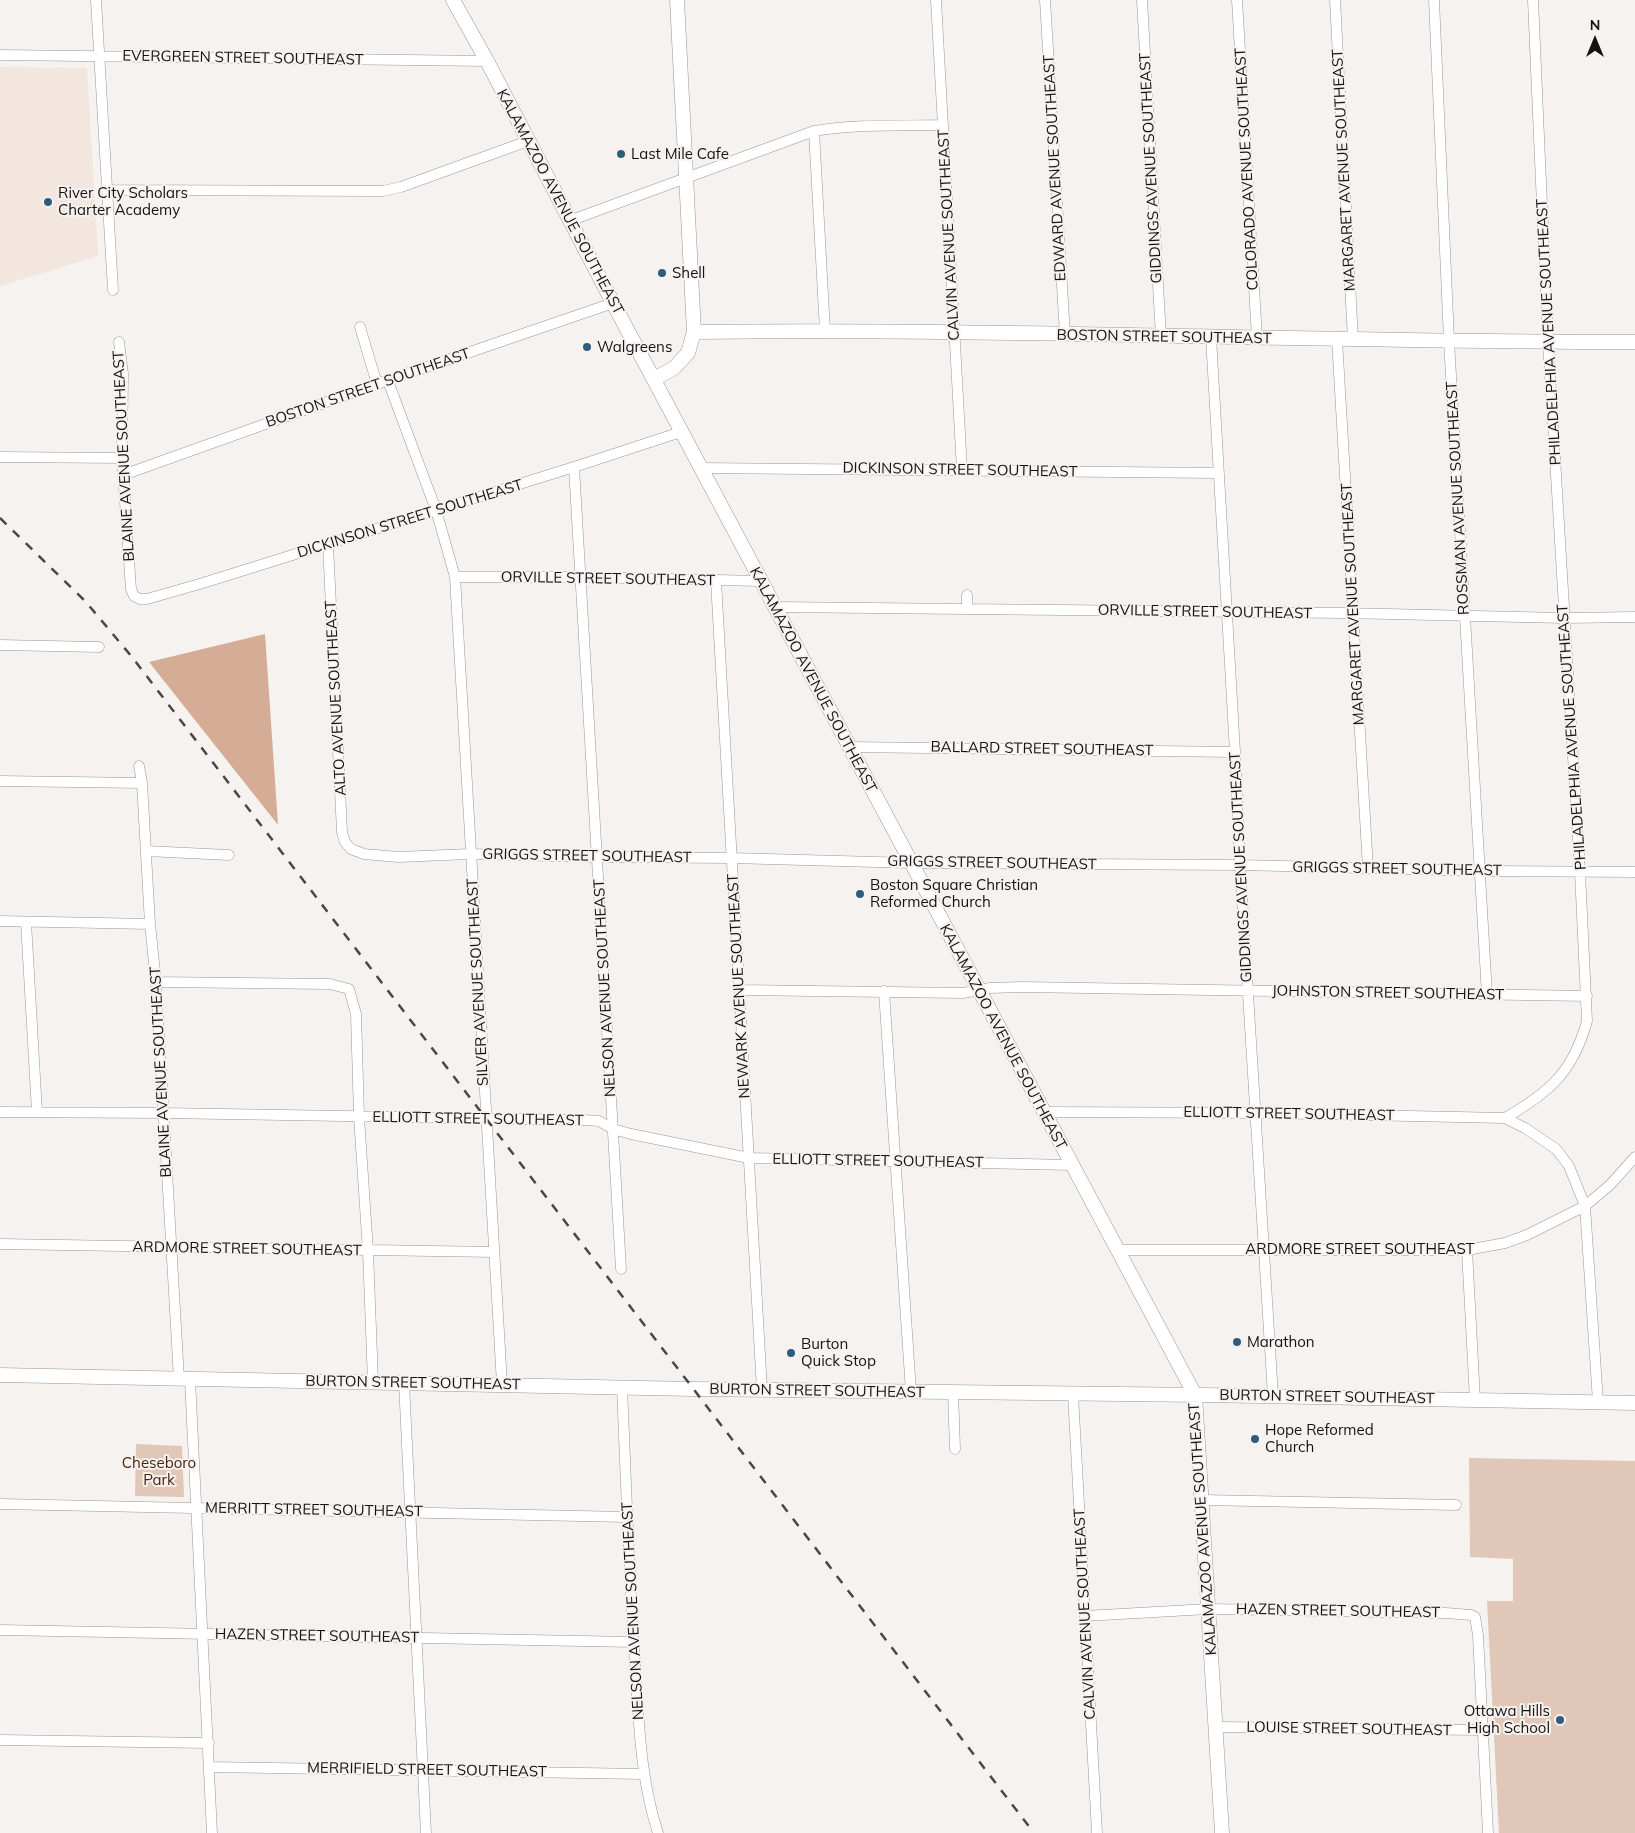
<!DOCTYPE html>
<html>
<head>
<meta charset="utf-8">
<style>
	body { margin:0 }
	#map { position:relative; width:1635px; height:1833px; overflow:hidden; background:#f6f2f0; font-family:Mulish,sans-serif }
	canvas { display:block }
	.north { position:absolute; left:1570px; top:15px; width:50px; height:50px; -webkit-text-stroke:4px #f6f2f0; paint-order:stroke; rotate:0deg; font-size:14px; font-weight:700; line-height:20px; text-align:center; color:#151312 }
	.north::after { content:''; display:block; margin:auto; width:18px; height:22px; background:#151312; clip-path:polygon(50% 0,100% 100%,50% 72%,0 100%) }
</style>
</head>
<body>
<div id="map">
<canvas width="1635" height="1833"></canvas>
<div class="north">N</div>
</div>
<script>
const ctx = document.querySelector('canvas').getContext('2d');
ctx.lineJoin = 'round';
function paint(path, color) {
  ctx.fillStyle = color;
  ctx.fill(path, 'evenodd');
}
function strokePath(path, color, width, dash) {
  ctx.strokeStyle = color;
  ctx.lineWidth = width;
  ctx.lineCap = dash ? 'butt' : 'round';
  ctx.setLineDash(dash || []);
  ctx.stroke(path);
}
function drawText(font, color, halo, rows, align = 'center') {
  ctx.font = font + ' Mulish,sans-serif';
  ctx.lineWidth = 4;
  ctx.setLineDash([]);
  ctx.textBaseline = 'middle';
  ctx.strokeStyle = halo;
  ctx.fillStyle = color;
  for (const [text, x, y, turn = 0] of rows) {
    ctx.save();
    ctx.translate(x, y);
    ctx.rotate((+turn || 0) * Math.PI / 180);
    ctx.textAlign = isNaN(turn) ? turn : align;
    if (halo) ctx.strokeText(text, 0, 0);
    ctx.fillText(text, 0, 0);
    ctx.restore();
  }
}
paint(new Path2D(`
	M0,67L87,68L98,256L0,286Z`), '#f2e6df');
paint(new Path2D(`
	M136,1444L182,1446L184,1497L135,1496Z
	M1469,1458L1635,1461V1833H1499L1487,1601H1513V1559L1470,1557Z`), '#e1c7b8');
paint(new Path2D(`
	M265,634L278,825L149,662Z`), '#d5ad96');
const street = new Path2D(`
	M96,0L113,290
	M936,0L962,470
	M1045,0L1065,335
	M1142,0L1161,337
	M1237,0L1257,338
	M1335,0L1353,340
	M1434,0L1449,341L1487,995
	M0,55L487,61
	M814,131L825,331
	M107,190L383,191L401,187L528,141
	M569,221L814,131C856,124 899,126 942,125
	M360,327L377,384
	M1211,337L1235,752L1240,865L1273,1396
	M1337,339L1368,869
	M119,342L123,374L122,458L131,589L134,596L140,599H147L203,583L574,467L681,432
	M388,381L436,510L455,577L502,1384
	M0,457L122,458
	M574,467L621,1269
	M701,468L1218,473
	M123,475L377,384L613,303
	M328,544L342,832L345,842L351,849L364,854L398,857L470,854L597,857L731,858L912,863L1240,865L1488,871L1635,872
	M455,577H581L761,581
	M716,581L762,1390
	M967,595V609
	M775,607L1344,613L1564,618L1635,617
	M0,645L99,647
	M849,747L1235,752
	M139,766L142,783L150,924L156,982L179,1379
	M0,781L142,783
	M146,851L229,855
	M0,921L150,924
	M26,922L37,1112
	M156,982L330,984L349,989L356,1014L359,1117L368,1251L373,1382
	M739,990L963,993L990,988L1022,987L1587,996
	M884,991L911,1392
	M0,1112L163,1113L583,1120L599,1121L613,1129L631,1134L749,1158L1071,1165
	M1043,1112L1266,1113L1505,1118L1525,1128L1556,1149L1569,1166L1585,1206L1598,1402
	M1505,1118C1550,1092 1573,1072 1587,1021L1580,872L1548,342L1533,0
	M0,1244L494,1252
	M1117,1250H1467L1505,1243L1527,1235L1585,1206L1610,1185L1635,1157
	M1467,1250L1475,1400
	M190,1379L212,1833
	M404,1383L426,1833
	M622,1387C626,1480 629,1572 635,1664C639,1721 640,1778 658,1833
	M953,1392L955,1449
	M1073,1394L1097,1833
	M1202,1500L1456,1505
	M0,1504L627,1517
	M1085,1616L1208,1609L1446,1613L1471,1615L1475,1617L1478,1635L1488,1833
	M0,1630L634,1642
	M1216,1727L1482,1730
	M0,1740L209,1743
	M209,1767L644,1774`);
const secondary = new Path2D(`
	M453,0L487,61L613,303L1195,1395L1222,1833
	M694,332C1008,328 1321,342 1635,342
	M654,379L674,368L688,353L694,332L677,0
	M0,1375L693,1389L1204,1395L1635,1403`);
strokePath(street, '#9a9694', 11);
strokePath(secondary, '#9a9694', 15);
strokePath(street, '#fff', 10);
strokePath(secondary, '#fff', 14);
strokePath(new Path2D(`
	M0,518L86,602L132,657L1034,1833`), '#4a4746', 2.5, [9, 9]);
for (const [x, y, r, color] of [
	[621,154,5,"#2e5d7c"],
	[48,202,5,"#2e5d7c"],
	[662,273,5,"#2e5d7c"],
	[587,347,5,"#2e5d7c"],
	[860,894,5,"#2e5d7c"],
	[1237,1342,5,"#2e5d7c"],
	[791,1353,5,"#2e5d7c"],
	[1255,1439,5,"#2e5d7c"],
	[1560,1720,5,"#2e5d7c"]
]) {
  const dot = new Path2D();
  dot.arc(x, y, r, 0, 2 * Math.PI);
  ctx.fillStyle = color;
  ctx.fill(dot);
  strokePath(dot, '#f6f2f0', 2);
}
drawText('15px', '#151312', '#f6f2f0', [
	["EVERGREEN STREET SOUTHEAST",243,58,1],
	["EDWARD AVENUE SOUTHEAST",1055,168,-93],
	["GIDDINGS AVENUE SOUTHEAST",1151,168,-93],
	["COLORADO AVENUE SOUTHEAST",1247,169,-93],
	["MARGARET AVENUE SOUTHEAST",1344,170,-93],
	["KALAMAZOO AVENUE SOUTHEAST",560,202,62],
	["CALVIN AVENUE SOUTHEAST",949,235,-93],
	["PHILADELPHIA AVENUE SOUTHEAST",1549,332,-93],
	["BOSTON STREET SOUTHEAST",1164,337,1],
	["BOSTON STREET SOUTHEAST",368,388,-19],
	["BLAINE AVENUE SOUTHEAST",124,456,-93],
	["DICKINSON STREET SOUTHEAST",960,470,1],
	["ROSSMAN AVENUE SOUTHEAST",1458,498,-93],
	["DICKINSON STREET SOUTHEAST",410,519,-17],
	["ORVILLE STREET SOUTHEAST",608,579,1],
	["MARGARET AVENUE SOUTHEAST",1353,604,-93],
	["ORVILLE STREET SOUTHEAST",1205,612,1],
	["KALAMAZOO AVENUE SOUTHEAST",813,680,62],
	["ALTO AVENUE SOUTHEAST",336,698,-93],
	["PHILADELPHIA AVENUE SOUTHEAST",1572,737,-94],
	["BALLARD STREET SOUTHEAST",1042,749,1],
	["GRIGGS STREET SOUTHEAST",587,856,1],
	["GRIGGS STREET SOUTHEAST",992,863,1],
	["GIDDINGS AVENUE SOUTHEAST",1241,867,-93],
	["GRIGGS STREET SOUTHEAST",1397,869,1],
	["SILVER AVENUE SOUTHEAST",478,982,-93],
	["NEWARK AVENUE SOUTHEAST",739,986,-93],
	["NELSON AVENUE SOUTHEAST",605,988,-93],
	["JOHNSTON STREET SOUTHEAST",1388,993,1],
	["KALAMAZOO AVENUE SOUTHEAST",1003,1037,62],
	["BLAINE AVENUE SOUTHEAST",161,1072,-93],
	["ELLIOTT STREET SOUTHEAST",1289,1114,1],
	["ELLIOTT STREET SOUTHEAST",478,1119,1],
	["ELLIOTT STREET SOUTHEAST",878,1161,1],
	["ARDMORE STREET SOUTHEAST",247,1249,1],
	["ARDMORE STREET SOUTHEAST",1360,1249],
	["BURTON STREET SOUTHEAST",413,1383,1],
	["BURTON STREET SOUTHEAST",817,1391,1],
	["BURTON STREET SOUTHEAST",1327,1397,1],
	["MERRITT STREET SOUTHEAST",314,1510,1],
	["KALAMAZOO AVENUE SOUTHEAST",1203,1529,-94],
	["NELSON AVENUE SOUTHEAST",633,1611,-93],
	["HAZEN STREET SOUTHEAST",1338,1611,1],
	["CALVIN AVENUE SOUTHEAST",1085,1614,-93],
	["HAZEN STREET SOUTHEAST",317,1636,1],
	["LOUISE STREET SOUTHEAST",1349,1729,1],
	["MERRIFIELD STREET SOUTHEAST",427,1770,1]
]);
drawText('15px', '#151312', '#f6f2f0', [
	["Last Mile Cafe",631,154],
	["River City Scholars",58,193],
	["Charter Academy",58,210],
	["Shell",672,273],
	["Walgreens",597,347],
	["Boston Square Christian",870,885],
	["Reformed Church",870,902],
	["Marathon",1247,1342],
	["Burton",801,1344],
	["Quick Stop",801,1361],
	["Hope Reformed",1265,1430],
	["Church",1265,1447],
	["Ottawa Hills",1550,1711,"right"],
	["High School",1550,1728,"right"]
], 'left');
drawText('15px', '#492308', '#f6f2f0', [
	["Cheseboro",159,1463],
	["Park",159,1480]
]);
</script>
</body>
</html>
